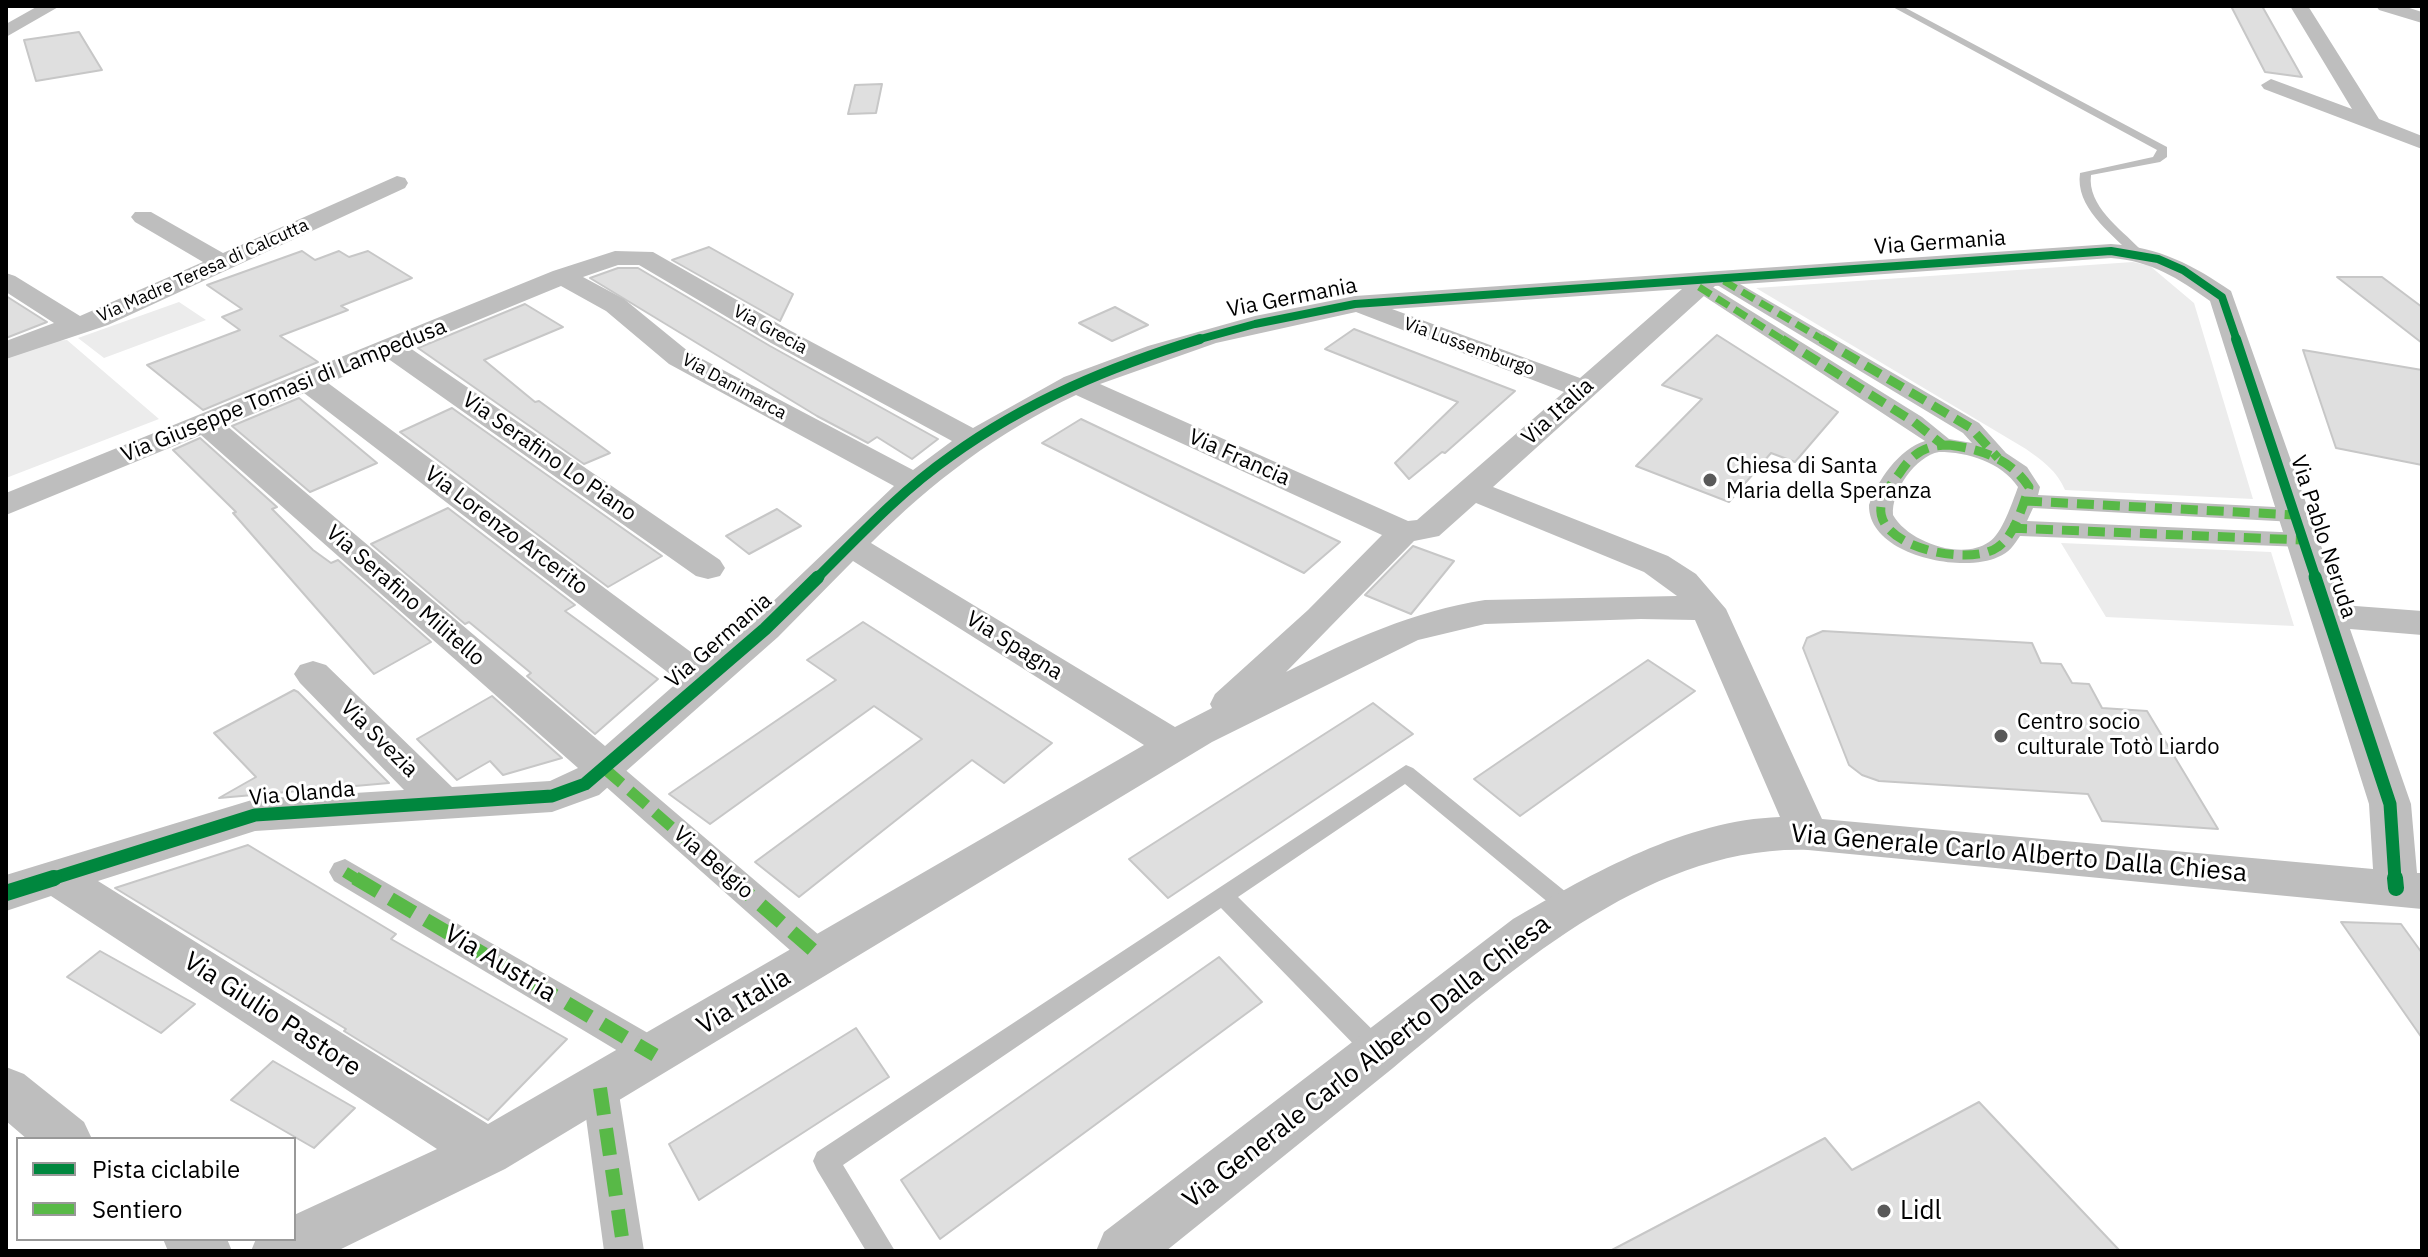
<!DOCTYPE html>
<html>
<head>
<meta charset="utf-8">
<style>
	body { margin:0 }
	#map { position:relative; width:2428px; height:1257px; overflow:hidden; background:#fff; font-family:"IBM Plex Sans",sans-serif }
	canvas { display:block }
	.frame { position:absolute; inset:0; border:8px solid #000; pointer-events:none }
	.legend { position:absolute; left:16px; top:1137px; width:280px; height:104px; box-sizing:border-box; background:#fff; border:2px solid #999; margin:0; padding:10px 14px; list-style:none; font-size:24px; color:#000 }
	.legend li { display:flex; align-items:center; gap:16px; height:40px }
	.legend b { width:40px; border:2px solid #999 }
</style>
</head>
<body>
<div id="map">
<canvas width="2428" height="1257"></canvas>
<div class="frame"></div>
<ul class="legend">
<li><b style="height:10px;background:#00873e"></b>Pista ciclabile</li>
<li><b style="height:10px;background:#58b947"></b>Sentiero</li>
</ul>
</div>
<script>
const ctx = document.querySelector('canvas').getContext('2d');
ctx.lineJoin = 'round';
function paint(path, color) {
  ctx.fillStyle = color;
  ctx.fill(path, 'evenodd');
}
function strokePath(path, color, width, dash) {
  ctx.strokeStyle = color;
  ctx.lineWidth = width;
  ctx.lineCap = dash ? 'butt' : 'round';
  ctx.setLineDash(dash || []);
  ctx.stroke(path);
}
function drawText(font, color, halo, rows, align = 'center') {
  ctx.font = font + ' "IBM Plex Sans",sans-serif';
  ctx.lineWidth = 6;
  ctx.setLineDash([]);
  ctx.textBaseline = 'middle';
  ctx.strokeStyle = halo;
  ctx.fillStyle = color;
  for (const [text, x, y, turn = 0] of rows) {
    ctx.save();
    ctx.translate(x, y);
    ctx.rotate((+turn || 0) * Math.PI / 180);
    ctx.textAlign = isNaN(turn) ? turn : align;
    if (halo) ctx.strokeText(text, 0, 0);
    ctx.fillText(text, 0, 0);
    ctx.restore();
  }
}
paint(new Path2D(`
	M2133,262L2150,266L2194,303L2253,499L2065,490C2057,471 2043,461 2026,449L1756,288Z
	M179,302L206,320L104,358L78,338Z
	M67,340L159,419L6,478V356L41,342Z
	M2061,543L2271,552L2294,626L2106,617Z`), '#ececec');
const building = new Path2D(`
	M2231,6H2262L2302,77L2265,72Z
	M79,32L102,70L36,81L24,40Z
	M882,84L876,113L848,114L855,85Z
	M709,247L793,294L780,321L672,260Z
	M302,251L315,260L339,251L349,257L368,251L412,278L341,306L348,310L280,336L318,362L203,410L147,365L240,330L222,317L242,309L207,285Z
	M618,268H638L770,346L938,439L912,459L877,437L868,443L817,416L590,278Z
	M2337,277H2382L2422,307V343Z
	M6,296L47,322L6,338Z
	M525,304L563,327L484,360L535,402L539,401L610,453L584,464L418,348Z
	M1115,307L1148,325L1112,341L1079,323Z
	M1354,329L1515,391L1445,453L1442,452L1409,479L1395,463L1458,402L1325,349Z
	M1717,335L1838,412L1795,462L1771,453L1729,502L1636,466L1702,399L1662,385Z
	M2303,350L2422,370V465L2336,448Z
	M299,398L377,463L310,492L232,426Z
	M452,408L662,556L608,587L400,432Z
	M1081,419L1340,542L1304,573L1042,443Z
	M200,438L277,507L272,509L313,550L331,563L338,560L431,642L374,674L233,513L236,512L173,450Z
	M448,508L575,605L565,611L658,679L595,734L527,676L531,673L469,622L465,624L371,544Z
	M777,509L801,526L749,554L726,536Z
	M1413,546L1454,561L1411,614L1365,595Z
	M863,622L1052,743L1004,783L972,760L799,897L755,862L922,739L874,706L710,824L669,794L836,680L807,660Z
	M1823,631L2032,643L2041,663L2061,664L2072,683L2089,684L2102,708L2147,711L2218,829L2102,821L2088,794L1879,781L1862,775L1849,765L1803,648L1807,638Z
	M1648,660L1695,691L1520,816L1474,779Z
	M294,690L298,692L389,783L219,798L256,777L214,733Z
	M492,696L562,758L503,775L490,761L457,780L417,739Z
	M1373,703L1413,734L1168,898L1129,859Z
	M248,845L396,934L391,939L567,1039L488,1120L344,1031L346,1029L115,888Z
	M2341,922L2401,924L2422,953V1038Z
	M100,951L195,1004L161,1033L67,977Z
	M1219,957L1262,1002L940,1239L901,1180Z
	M856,1028L889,1077L699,1200L669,1144Z
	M273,1061L355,1108L314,1148L231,1100Z
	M1979,1102L2120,1251H1610L1825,1138L1852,1170Z`);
paint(building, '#dfdfdf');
strokePath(building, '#c7c7c7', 2);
paint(new Path2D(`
	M1891,6H1902L2167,147V157L2160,162L2091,175C2087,206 2121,229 2139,248V254H2131C2110,232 2075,207 2080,173L2153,157L2157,150Z
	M1406,765L1413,768L1577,901L1580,907L1577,913L1569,916L1561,913L1405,784L1238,897L1386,1043L1389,1051L1386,1059L1377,1062L1368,1059L1221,908L843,1165L895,1251H866L817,1170L813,1161L817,1152Z`), '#bebebe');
paint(new Path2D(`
	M1721,273L1979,423L2006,453L2027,467L2040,487L2038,495L2295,508L2303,510L2307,515L2303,520L2295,522L2033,508L2027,521L2303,533L2312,535L2315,540L2312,545L2303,547L2020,536C2014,545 2009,553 1998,557C1962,574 1868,555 1869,505C1877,481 1899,449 1925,441L1690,287L1692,283H1706L1922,417L1949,439L1972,443L1963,433L1714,283L1712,279L1714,275ZM1939,452C1968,452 2001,462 2018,487C2012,503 2002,534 1989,542C1962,561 1908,542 1893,515C1891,491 1916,456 1939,452Z
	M605,758L615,761L833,947L838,957L833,967L821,971L809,967L595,777L590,769L595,761Z
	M345,859L667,1044L673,1055L667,1066L655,1071L643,1066L334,881L329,872L334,863Z
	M600,1071L613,1076L618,1088L644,1251H604L582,1088L587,1076Z`), '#bebebe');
paint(new Path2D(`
	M38,6H60L6,37V24Z
	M2290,6H2308L2379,119L2422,136V149L2264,89L2261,85L2271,79L2352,109Z
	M2376,6H2403L2422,12V23L2379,10Z
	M397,176L405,178L408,183L405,188L108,325L6,359V341L54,323L6,292V273L15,276L80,316L203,262L135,222L131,217L135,212H151L223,253Z
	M2111,244C2159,247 2193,265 2231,291L2342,605L2422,611V635L2350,629L2411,804L2417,873H2422V909L1808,850C1647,845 1510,973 1393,1068C1317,1129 1242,1190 1166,1251H1096L1104,1232L1513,919C1593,873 1686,820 1780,817L1695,620L1641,619L1485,624L1418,640L1212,742L505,1169L337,1251H251L256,1239H294V1215L437,1149L51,896L6,911V875L255,799L404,790L300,683L294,674L300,665L313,661L326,665L452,787L550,781L578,768L201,435L6,515V493L553,271L615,251L653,252L791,331L973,428L1064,377L1148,346L1255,316L1355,296ZM2111,258C2151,261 2178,278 2210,301L2369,804L2373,869L1822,819L1726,609L1696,574L1668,556L1493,487L1715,286ZM618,265H639L771,343L952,441L913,470L689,352L624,299L583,277ZM561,286L606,311L669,364L894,486L763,611L703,661L328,383L387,358L696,576L708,579L720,576L725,568L720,560L410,348ZM1682,289L1580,378L1392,309ZM1356,312L1564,392L1417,520L1408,521L1100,384L1216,343ZM304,393L679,681L605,746L226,425ZM1076,395L1382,535L1308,610L1215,694L1210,704L1212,708L1175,727L871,543C932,482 998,432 1076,395ZM1476,503L1644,572L1677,596L1485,600C1413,611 1351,640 1286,672L1414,541L1439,536ZM853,561L1144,745L488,1124L98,881L255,831L552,812L599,795L778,637Z
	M6,1067L24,1074L84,1122L92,1139H27L6,1121Z
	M163,1239H227L232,1251H168Z`), '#bebebe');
strokePath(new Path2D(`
	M1724,281L1825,341
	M1699,287L1785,341`), '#58b947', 7, [14, 7]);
strokePath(new Path2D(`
	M1782,339L1914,422L1943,445
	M1821,339L1971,428L1998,458
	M1949,445C1981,449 2011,459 2029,487C2023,505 2015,535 1998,547C1971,567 1875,548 1881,506C1882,494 1892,483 1899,474C1912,454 1924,445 1949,445Z
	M2025,501L2295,515
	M2010,528L2303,540`), '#58b947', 9, [17, 9]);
strokePath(new Path2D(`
	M605,769L732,880
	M345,872L358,880`), '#58b947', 11, [22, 11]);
strokePath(new Path2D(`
	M355,878L655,1055
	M730,878L821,957
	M600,1088L624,1251`), '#58b947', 14, [27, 14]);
strokePath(new Path2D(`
	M1193,341L1255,324L1355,304L2111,251L2158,259L2183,270L2222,297L2237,341`), '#00873e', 8);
strokePath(new Path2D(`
	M2236,339L2316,579
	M816,579C859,536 901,491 951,456C1027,401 1112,366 1200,339`), '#00873e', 10);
strokePath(new Path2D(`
	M2315,577L2390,804L2395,880
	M48,880L255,815L552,796L585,784L765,629L818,577`), '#00873e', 13);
strokePath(new Path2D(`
	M2395,878L2396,888
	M6,893L54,878`), '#00873e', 16);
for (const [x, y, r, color] of [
	[1710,480,8,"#595959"],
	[2001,736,8,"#595959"],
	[1884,1211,8,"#595959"]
]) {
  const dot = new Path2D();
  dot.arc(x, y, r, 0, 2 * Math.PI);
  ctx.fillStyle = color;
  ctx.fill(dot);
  strokePath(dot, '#fff', 3);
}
drawText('18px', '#000', '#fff', [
	["Via Madre Teresa di Calcutta",203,271,-24],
	["Via Grecia",770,330,29],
	["Via Lussemburgo",1469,347,20],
	["Via Danimarca",734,387,29]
]);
drawText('22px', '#000', '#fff', [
	["Via Germania",1940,243,-4],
	["Via Germania",1292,298,-11],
	["Via Giuseppe Tomasi di Lampedusa",284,391,-22],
	["Via Italia",1558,412,-42],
	["Via Serafino Lo Piano",549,457,35],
	["Via Francia",1239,458,24],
	["Via Lorenzo Arcerito",506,531,37],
	["Via Pablo Neruda",2323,537,72],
	["Via Serafino Militello",405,596,41],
	["Via Germania",719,641,-41],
	["Via Spagna",1014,646,32],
	["Via Svezia",379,739,45],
	["Via Olanda",302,794,-5],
	["Via Belgio",713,863,41]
]);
drawText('22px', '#000', '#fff', [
	["Chiesa di Santa",1726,467],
	["Maria della Speranza",1726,492],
	["Centro socio",2017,723],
	["culturale Totò Liardo",2017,748]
], 'left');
drawText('26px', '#000', '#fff', [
	["Via Generale Carlo Alberto Dalla Chiesa",2019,854,5],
	["Via Austria",500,964,31],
	["Via Italia",744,1002,-31],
	["Via Giulio Pastore",272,1015,33],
	["Via Generale Carlo Alberto Dalla Chiesa",1367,1062,-38]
]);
drawText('26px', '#000', '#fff', [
	["Lidl",1900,1211]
], 'left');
</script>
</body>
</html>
